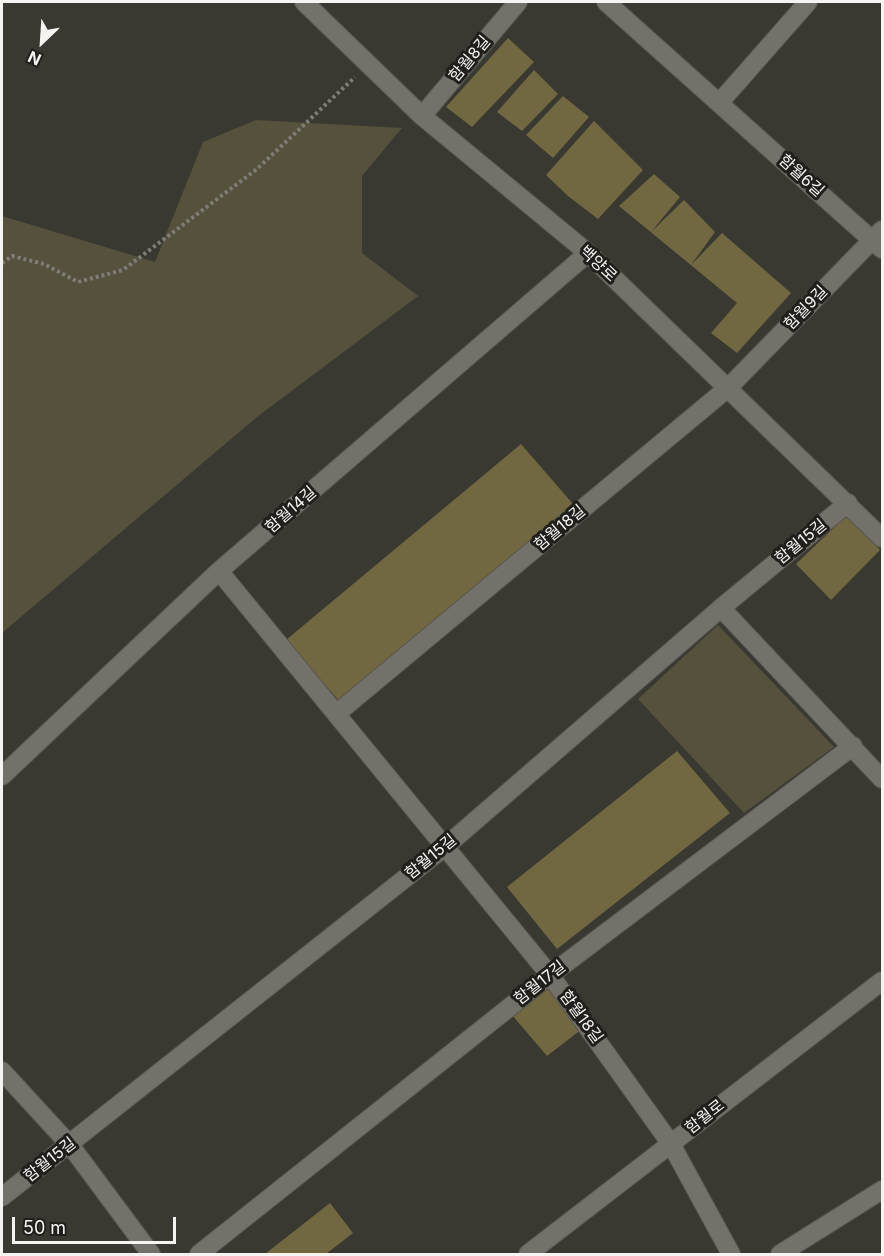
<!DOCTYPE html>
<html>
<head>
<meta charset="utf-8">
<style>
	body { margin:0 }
	#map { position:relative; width:884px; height:1256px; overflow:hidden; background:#393831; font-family:Inter,sans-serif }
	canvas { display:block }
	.frame { position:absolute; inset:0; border:3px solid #f5f4f0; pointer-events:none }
	.north { position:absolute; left:12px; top:12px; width:60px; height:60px; -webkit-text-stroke:4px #201f1c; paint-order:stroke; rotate:205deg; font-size:16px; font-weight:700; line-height:24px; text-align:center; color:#f5f4f0 }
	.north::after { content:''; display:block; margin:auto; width:21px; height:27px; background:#f5f4f0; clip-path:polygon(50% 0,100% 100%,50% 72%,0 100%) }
	.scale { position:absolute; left:12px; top:1217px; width:164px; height:27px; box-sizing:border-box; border:3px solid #f5f4f0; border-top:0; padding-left:8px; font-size:18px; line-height:21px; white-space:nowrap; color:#f5f4f0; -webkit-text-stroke:4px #201f1c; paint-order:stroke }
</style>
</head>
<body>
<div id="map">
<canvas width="884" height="1256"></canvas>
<div class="frame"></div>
<div class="north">N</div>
<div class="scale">50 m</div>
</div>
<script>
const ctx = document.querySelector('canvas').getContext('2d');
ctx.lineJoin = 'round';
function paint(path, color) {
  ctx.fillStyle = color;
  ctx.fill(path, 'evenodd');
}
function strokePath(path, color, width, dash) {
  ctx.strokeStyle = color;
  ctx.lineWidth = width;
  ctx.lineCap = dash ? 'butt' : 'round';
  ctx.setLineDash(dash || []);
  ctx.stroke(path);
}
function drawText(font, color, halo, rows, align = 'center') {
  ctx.font = font + ' Inter,"Noto Sans KR",sans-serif';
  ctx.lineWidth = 6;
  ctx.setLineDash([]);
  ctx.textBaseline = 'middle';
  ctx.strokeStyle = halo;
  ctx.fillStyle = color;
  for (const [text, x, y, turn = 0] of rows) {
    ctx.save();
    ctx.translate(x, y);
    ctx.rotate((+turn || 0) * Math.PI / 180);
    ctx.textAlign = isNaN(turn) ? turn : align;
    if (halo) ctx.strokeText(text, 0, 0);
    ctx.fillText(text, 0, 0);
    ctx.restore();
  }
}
paint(new Path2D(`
	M256,120L402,128L362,176V253L418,296L257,417L2,633V216L155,262L203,142Z
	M718,625L834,747L744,813L638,699Z`), '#56513c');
paint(new Path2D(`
	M508,38L534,62L472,127L446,107Z
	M534,70L558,94L522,131L497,112Z
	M563,96L589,117L553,158L526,135Z
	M594,121L643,170L598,219L568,196L546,175Z
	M654,174L680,197L651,232L684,200L715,232L691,265L722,233L791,293L737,353L711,333L737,303L619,206Z
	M521,444L573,504L339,701L286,640Z
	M847,515L880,550L831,600L796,564Z
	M677,751L730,813L557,949L507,887Z
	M547,987L582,1029L547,1056L512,1015Z
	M330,1203L353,1233L326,1254H265Z`), '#716842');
const minor = new Path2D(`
	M304,2L422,116L588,253L882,538
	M606,2L882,249
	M720,102L808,2
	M422,116L518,2
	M219,571L550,975L671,1144L731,1254
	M721,608L882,779
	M336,714L729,387L882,230
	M2,776L219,571L588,253
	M2,1071L70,1145L151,1254
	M2,1197L446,846L721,608L848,503
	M199,1254L550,975L853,746
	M528,1254L882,981
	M780,1254L882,1190`);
strokePath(minor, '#585651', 20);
strokePath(new Path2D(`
	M2,263L12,256L44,264L78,282L123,270L257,169L355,77`), '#7e7d77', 4, [3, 3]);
strokePath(minor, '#73716a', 18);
drawText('16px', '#f5f4f0', '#201f1c', [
	["함월8길",470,59,-50],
	["함월6길",801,176,42],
	["백양로",598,264,43],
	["함월9길",806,308,-46],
	["함월14길",291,510,-41],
	["함월18길",560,528,-40],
	["함월15길",801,542,-39],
	["함월15길",431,857,-39],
	["함월17길",540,983,-38],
	["함월18길",581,1017,54],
	["함월로",705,1117,-38],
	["함월15길",50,1160,-38]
]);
</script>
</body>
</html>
